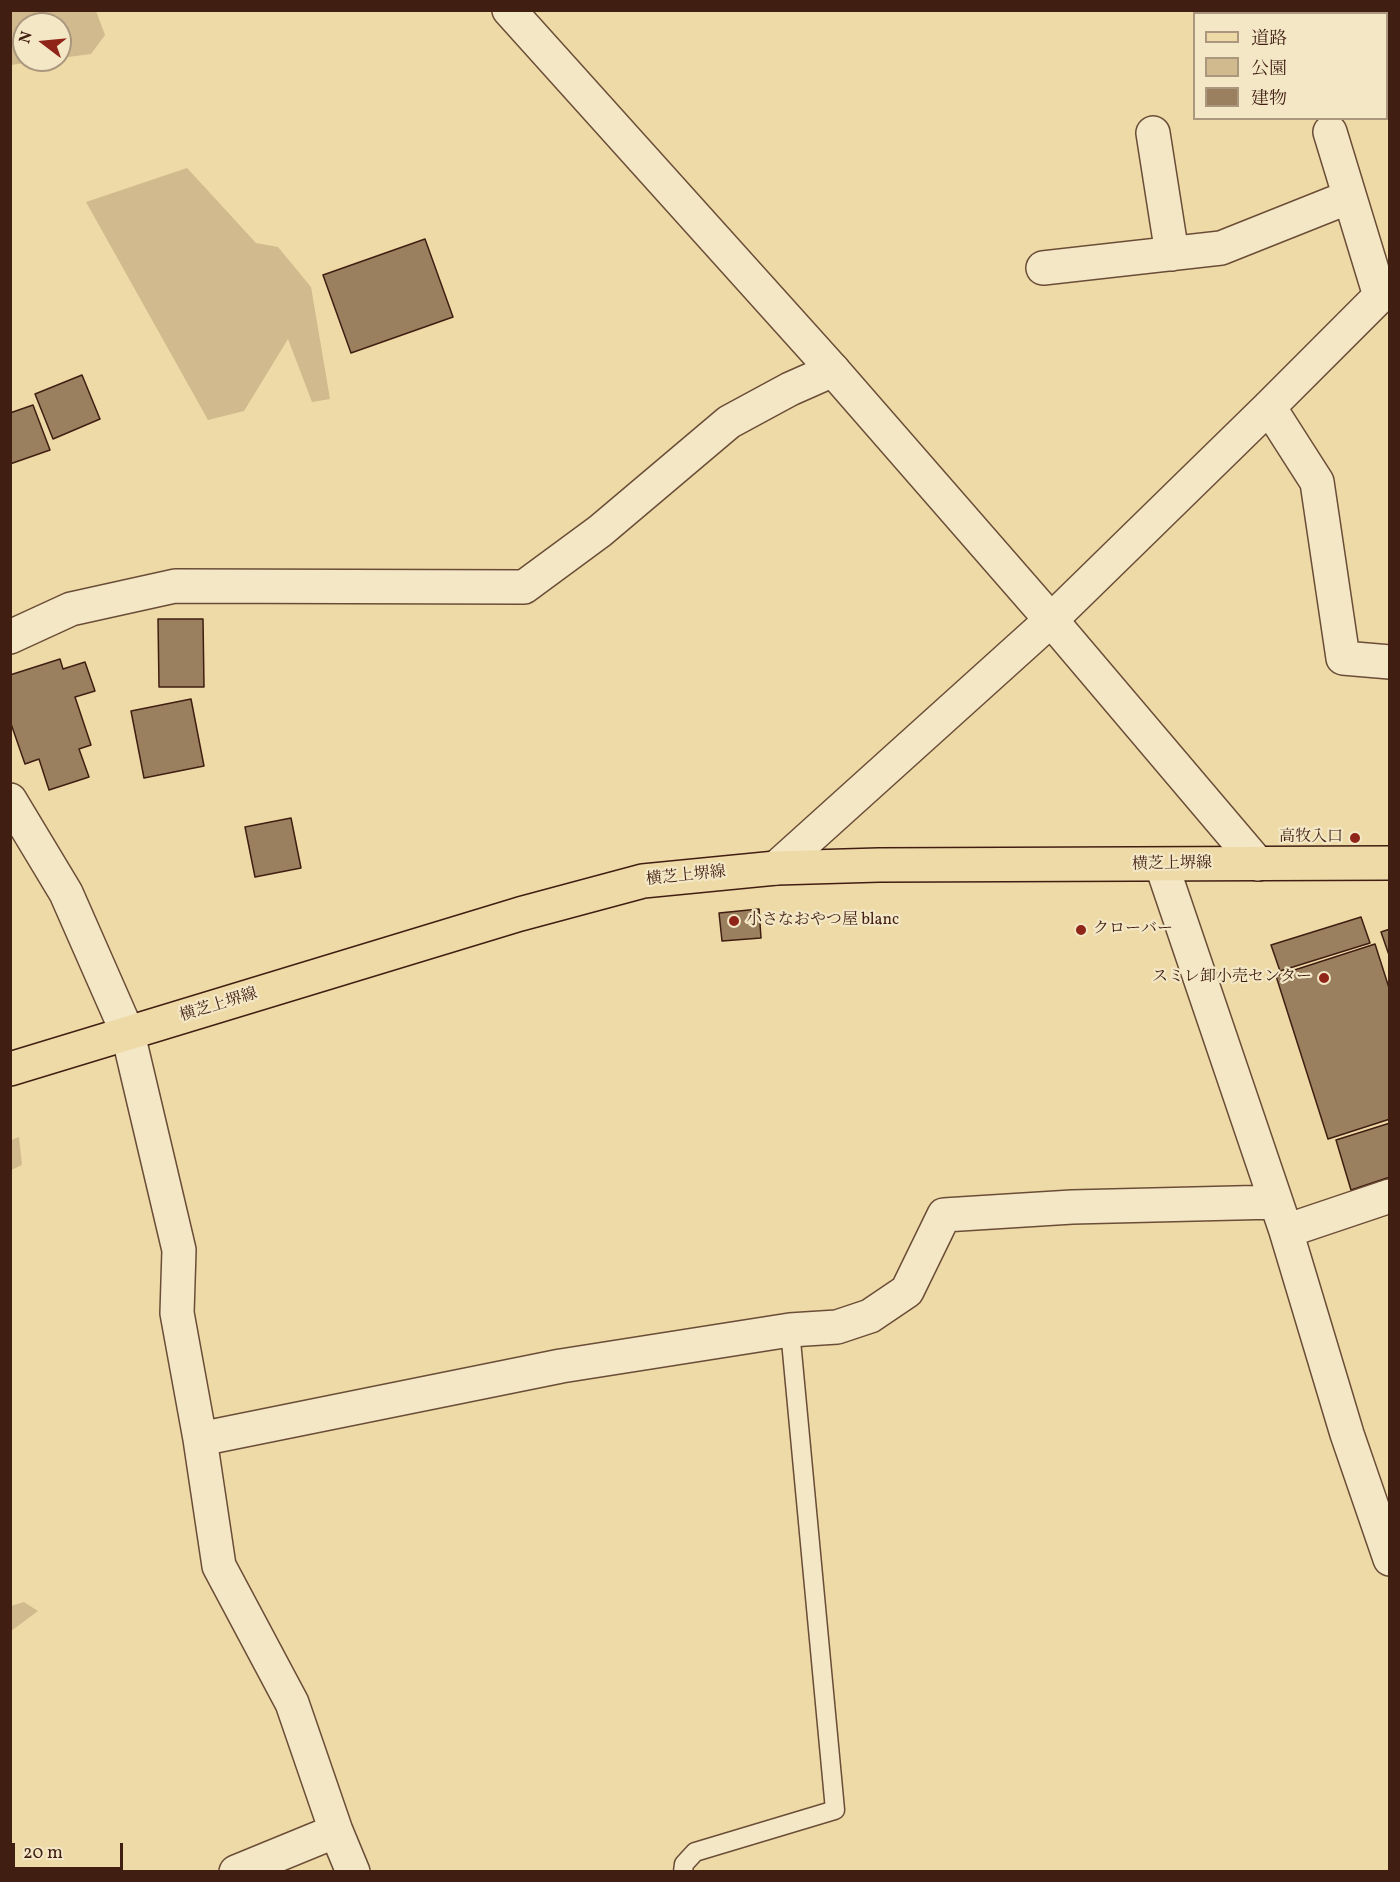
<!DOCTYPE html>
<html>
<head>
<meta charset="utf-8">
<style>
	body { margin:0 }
	#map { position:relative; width:1400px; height:1882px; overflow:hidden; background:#eddaa7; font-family:Vollkorn,"Noto Serif JP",serif }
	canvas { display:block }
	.frame { position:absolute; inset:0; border:12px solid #401e12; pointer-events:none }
	.legend { position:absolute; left:1193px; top:12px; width:195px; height:108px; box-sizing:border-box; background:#f3e7c6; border:2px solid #ab977e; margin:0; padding:8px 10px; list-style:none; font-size:18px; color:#401e12 }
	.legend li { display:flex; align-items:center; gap:12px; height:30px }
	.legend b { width:30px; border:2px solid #ab977e }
	.north { position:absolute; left:12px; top:12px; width:60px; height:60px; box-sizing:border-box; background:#f3e7c6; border:2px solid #ab977e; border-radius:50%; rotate:286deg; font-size:16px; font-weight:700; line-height:24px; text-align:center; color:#401e12 }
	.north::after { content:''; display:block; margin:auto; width:21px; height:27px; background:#8f2418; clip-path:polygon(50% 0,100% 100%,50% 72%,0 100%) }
	.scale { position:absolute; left:12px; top:1843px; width:111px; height:27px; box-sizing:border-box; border:3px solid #401e12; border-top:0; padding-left:8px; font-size:18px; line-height:21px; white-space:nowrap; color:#401e12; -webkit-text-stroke:4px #f3e7c6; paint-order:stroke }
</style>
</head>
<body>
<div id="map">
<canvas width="1400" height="1882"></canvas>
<div class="frame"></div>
<ul class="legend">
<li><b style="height:8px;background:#eddaa7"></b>道路</li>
<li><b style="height:16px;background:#d0ba8e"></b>公園</li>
<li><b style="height:16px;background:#9a805f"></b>建物</li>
</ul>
<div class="north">N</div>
<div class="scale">20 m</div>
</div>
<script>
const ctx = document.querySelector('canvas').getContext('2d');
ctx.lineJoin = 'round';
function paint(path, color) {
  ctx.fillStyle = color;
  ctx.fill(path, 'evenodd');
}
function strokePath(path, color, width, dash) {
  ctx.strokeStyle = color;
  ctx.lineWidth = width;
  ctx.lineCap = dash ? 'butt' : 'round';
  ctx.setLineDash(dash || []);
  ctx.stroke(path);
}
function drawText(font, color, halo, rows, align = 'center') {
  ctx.font = font + ' Vollkorn,"Noto Serif JP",serif';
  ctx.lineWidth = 4.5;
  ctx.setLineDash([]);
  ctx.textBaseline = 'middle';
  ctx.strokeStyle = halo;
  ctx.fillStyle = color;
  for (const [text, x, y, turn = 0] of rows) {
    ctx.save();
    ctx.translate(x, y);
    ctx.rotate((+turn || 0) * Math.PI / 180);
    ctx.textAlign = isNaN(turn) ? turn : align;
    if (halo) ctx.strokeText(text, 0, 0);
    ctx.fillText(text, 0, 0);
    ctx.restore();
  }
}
paint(new Path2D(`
	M10,11H96L105,35L91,54L60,58V24H24V60H45L11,65Z
	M187,168L256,243L278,247L311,287L330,399L312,402L288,339L244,411L208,420L86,202Z
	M19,1137L22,1165L11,1170V1140Z
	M24,1602L38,1611L11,1631V1606Z`), '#d0ba8e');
const building = new Path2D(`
	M425,239L453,317L351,353L323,275Z
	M82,375L100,419L53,439L35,394Z
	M33,405L50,450L10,464V413Z
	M158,619H203L204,687H159Z
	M60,659L63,669L85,662L95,691L75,697L91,745L79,749L89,777L49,790L39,759L25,764L10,721V675Z
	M191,699L204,766L144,778L131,711Z
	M291,818L301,868L255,877L245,827Z
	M759,909L761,938L722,941L719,913Z
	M1361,917L1370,943L1280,971L1271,945Z
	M1390,929V958L1381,932Z
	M1375,944L1390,991V1119L1328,1139L1276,976Z
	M1390,1123V1177L1351,1190L1336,1140Z`);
paint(building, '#9a805f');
strokePath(building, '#401e12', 1.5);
const service = new Path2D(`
	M683,1872L684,1864L695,1852L835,1810L790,1330`);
const minor = new Path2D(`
	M1330,132L1380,296
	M1153,133L1172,254
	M1043,268L1221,248L1349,197
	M1269,407L1317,482L1343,658L1390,662
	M10,637L71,609L175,586L524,587L600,531L729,422L790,389L833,370
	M10,800L66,893L128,1034L179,1250L177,1313L200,1439L219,1566L292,1703L336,1831L353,1872
	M1162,866L1286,1231L1347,1434L1390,1559
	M776,868L1051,620L1269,407L1390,286
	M1286,1231L1390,1196
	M200,1439L561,1366L790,1330L837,1327L870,1316L907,1291L944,1215L1072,1207L1276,1202
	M236,1872L336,1831`);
const tertiary = new Path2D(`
	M509,10L833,370L1051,620L1258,864`);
const primary = new Path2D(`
	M10,1069L520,914L643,881L776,868L879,865L1390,863`);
strokePath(service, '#6b4d37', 21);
strokePath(minor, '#6b4d37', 36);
strokePath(tertiary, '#6b4d37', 36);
strokePath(primary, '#401e12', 36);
strokePath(service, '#f3e7c6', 18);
strokePath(minor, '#f3e7c6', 33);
strokePath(tertiary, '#f3e7c6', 33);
strokePath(primary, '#eddaa7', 33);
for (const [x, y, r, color] of [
	[1355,838,6,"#8f2418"],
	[734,921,6,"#8f2418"],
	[1081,930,6,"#8f2418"],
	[1324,978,6,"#8f2418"]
]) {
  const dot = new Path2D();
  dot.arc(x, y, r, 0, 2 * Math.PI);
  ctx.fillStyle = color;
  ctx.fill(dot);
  strokePath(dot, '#f3e7c6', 2);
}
drawText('16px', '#401e12', '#f3e7c6', [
	["高牧入口",1343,838],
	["小さなおやつ屋 blanc",746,921,"left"],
	["クローバー",1093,930,"left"],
	["スミレ卸小売センター",1312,978]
], 'right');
drawText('16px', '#401e12', '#f3e7c6', [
	["横芝上堺線",1172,865,-1],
	["横芝上堺線",686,877,-6],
	["横芝上堺線",219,1006,-17]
]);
</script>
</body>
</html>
